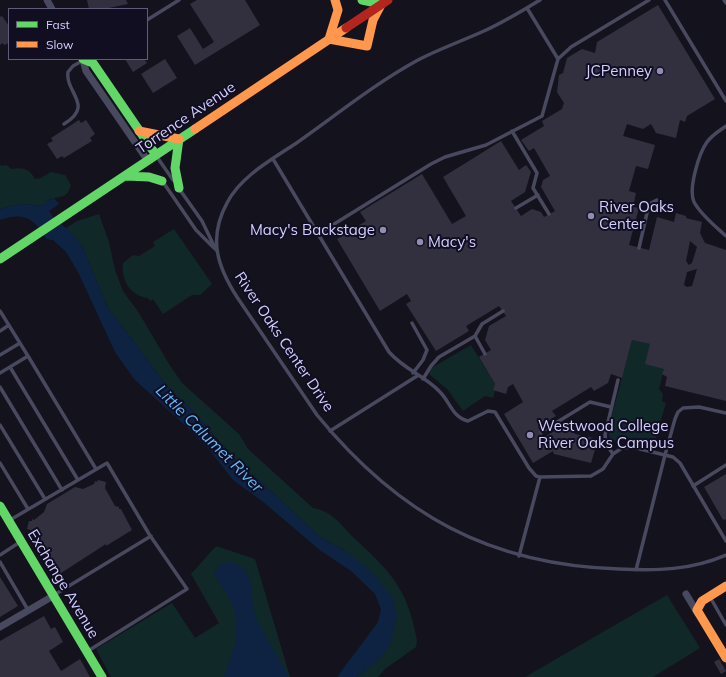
<!DOCTYPE html>
<html>
<head>
<meta charset="utf-8">
<style>
	body { margin:0 }
	#map { position:relative; width:726px; height:677px; overflow:hidden; background:#14121d; font-family:Mulish,sans-serif }
	canvas { display:block }
	.legend { position:absolute; left:8px; top:8px; width:140px; height:52px; box-sizing:border-box; background:#110e22; border:1px solid #5f5b7a; margin:0; padding:5px 7px; list-style:none; font-size:12px; color:#d3cffe }
	.legend li { display:flex; align-items:center; gap:8px; height:20px }
	.legend b { width:20px; border:1px solid #5f5b7a }
</style>
</head>
<body>
<div id="map">
<canvas width="726" height="677"></canvas>
<ul class="legend">
<li><b style="height:5px;background:#63d668"></b>Fast</li>
<li><b style="height:5px;background:#ff974d"></b>Slow</li>
</ul>
</div>
<script>
const ctx = document.querySelector('canvas').getContext('2d');
ctx.lineJoin = 'round';
function paint(path, color) {
  ctx.fillStyle = color;
  ctx.fill(path, 'evenodd');
}
function strokePath(path, color, width, dash) {
  ctx.strokeStyle = color;
  ctx.lineWidth = width;
  ctx.lineCap = dash ? 'butt' : 'round';
  ctx.setLineDash(dash || []);
  ctx.stroke(path);
}
function drawText(font, color, halo, rows, align = 'center') {
  ctx.font = font + ' Mulish,sans-serif';
  ctx.lineWidth = 4;
  ctx.setLineDash([]);
  ctx.textBaseline = 'middle';
  ctx.strokeStyle = halo;
  ctx.fillStyle = color;
  for (const [text, x, y, turn = 0] of rows) {
    ctx.save();
    ctx.translate(x, y);
    ctx.rotate((+turn || 0) * Math.PI / 180);
    ctx.textAlign = isNaN(turn) ? turn : align;
    if (halo) ctx.strokeText(text, 0, 0);
    ctx.fillText(text, 0, 0);
    ctx.restore();
  }
}
paint(new Path2D(`
	M0,164L1,166L7,165L11,169C23,167 29,168 35,179L41,178L51,172L65,175L71,185C66,202 58,194 47,201L43,206L20,204L0,209Z
	M99,214L109,242L115,270L123,291L139,313L169,364L182,383L239,434L248,449L313,508C331,511 339,522 350,534C389,571 407,585 417,641L416,647L385,669L378,677H356L369,667L397,616L345,551L320,537L258,479L241,466L191,409L166,385L107,306L82,246L66,228L77,221Z
	M174,229L212,284L200,295H192L163,314L153,299L150,301L148,298C130,296 121,280 123,263L133,255L139,256L155,246L153,242Z
	M632,340L650,344L664,369L659,389L663,394L662,401L666,403L654,443L625,437L616,441L610,438L608,430Z
	M471,345L495,384L493,390L495,391L493,398L485,396L463,411L447,389L430,375L429,371L433,367Z
	M216,546L255,559L290,677H111L96,649L172,603L195,638L219,623L191,574Z
	M667,595L700,648L653,677H525Z`), '#112828');
paint(new Path2D(`
	M54,198L59,204L49,211L53,217L72,233L82,246L107,306L166,385L191,409L240,466L258,479L320,537L345,551L370,570L392,597L397,616L390,645L380,659L356,677H337L378,622L381,609L375,594L351,571L321,551L262,501L233,480L208,448L188,428L134,379L115,352L78,272L66,252L53,240L46,239C34,218 24,212 0,220V209L20,204L43,206L46,201Z
	M229,562C237,563 242,565 246,572C255,587 250,602 256,617C264,638 280,656 288,677H224C234,649 243,629 230,600C226,591 220,584 215,576L214,572L221,564Z`), '#0e2342');
paint(new Path2D(`
	M87,0H126L128,4L104,9H89Z
	M197,0H245L260,25L195,65L177,36L190,28L203,49L214,42L190,4Z
	M658,5L715,99L687,116L685,122L680,120L676,138L656,133L651,124L643,129L627,124L623,136L655,145L648,169L636,166L629,191L636,193L633,207L639,208L629,245L649,250L657,217L674,222L676,213L686,216V218L702,222L700,233L705,243L726,250V401L665,386L667,377L662,374L664,369L645,364L650,344L632,340L622,378L611,374L608,383L594,391L591,387L552,411L556,416L538,427L544,437L568,423L575,434L598,439L591,463L554,454L553,451L533,463L504,414L523,402L513,384L508,387L506,394L493,390L495,384L479,357L491,350L485,340L489,326L506,316L499,306L466,326L469,331L436,351L406,304L411,301L407,294L380,311L337,239L366,221L360,212L422,174L452,224L466,216L443,177L501,141L519,170L526,165L531,172L525,192L511,201L521,216L532,209L541,212L544,217L555,211L541,187L543,180L550,176L534,148L529,151L521,140L544,126L542,121L562,109L564,103L557,92L559,75L563,73L567,58L582,49L595,53L597,42ZM690,241L697,247L692,263L689,265L686,261ZM697,269L692,286L687,287L684,285L687,272Z
	M2,16L9,26V43L4,45L3,43L0,45V17Z
	M125,59H144L147,63L133,72Z
	M165,59L177,78L153,93L141,74Z
	M79,120L81,123L86,120L95,134L90,138L92,141L64,158L62,156L57,159L47,144L53,141L51,138Z
	M726,474V519L723,520L704,487Z
	M98,480L106,482L105,488L115,506L119,507V509H121L132,530L106,546V544L58,575L46,556L44,555V548L34,531L27,529L29,521H32V519L34,520L44,512L47,504L75,487L83,489L94,484L95,481L97,482Z
	M0,577L18,606L0,617Z
	M44,616L51,629L55,627L63,642L49,651L61,671L80,659L90,677H0V641Z
	M719,659L726,671L721,674L714,662Z`), '#32303f');
strokePath(new Path2D(`
	M540,0C522,11 504,22 484,31C462,41 439,49 418,60C374,84 335,116 295,144C271,160 240,177 227,203C208,238 217,266 237,297L317,415C399,515 490,565 619,569C657,571 691,570 726,555
	M665,0L726,101
	M724,0L726,3
	M527,8L558,59
	M147,20L179,0
	M64,124C95,105 65,93 68,72L73,66L84,60
	M726,126C719,131 712,135 707,142C699,153 688,189 694,202C701,215 715,226 726,236
	M512,131L537,173L533,188L549,214
	M157,157L173,180
	M273,159L389,352C405,370 425,376 440,392C450,402 453,418 468,421L488,411L495,412L529,468L536,476L540,477L591,476L603,469L613,454L622,448L632,447L673,457L680,463L726,541
	M163,182L196,230L214,248
	M180,190L202,221L216,250
	M516,208L538,195
	M318,234L431,164L445,157L486,145L542,116L558,59L571,47L649,0
	M639,248L649,204L657,200
	M0,311L28,356
	M412,323L427,350L423,360L413,373
	M0,331L9,325
	M475,336L485,354
	M0,355L20,343
	M10,367L78,480
	M0,373L28,356L96,469
	M423,379L431,366L439,357L475,336L482,324L503,311
	M0,387L62,490
	M0,425L45,499
	M330,431L417,376
	M541,432L590,402L611,407
	M613,454L606,444L605,435L618,380
	M0,463L28,509
	M693,486L726,465
	M10,520L107,463L149,534L187,589L88,651
	M0,555L20,542
	M519,556L540,477
	M0,562L28,610
	M636,570L665,455L675,419L678,412L683,408L699,407L726,413
	M54,595L151,536
	M710,597L726,625`), '#48485e', 3.5);
strokePath(new Path2D(`
	M47,0L52,9
	M83,60L86,71L148,161
	M686,594L698,614
	M0,627L53,596`), '#48485e', 7);
strokePath(new Path2D(`
	M362,0L381,4
	M83,59L93,63L156,155
	M179,139L175,168L179,188
	M126,176L149,177L162,181
	M0,259L195,129
	M0,506L102,677`), '#63d668', 9);
strokePath(new Path2D(`
	M329,39L367,46L373,20L381,5
	M329,39L338,10L335,0
	M195,129L346,28
	M139,131L179,139
	M726,586L702,601L697,610L726,658`), '#ff974d', 9);
strokePath(new Path2D(`
	M346,28L388,0`), '#b3261e', 9);
for (const [x, y, r, color] of [
	[660,71,4,"#908daf"],
	[591,216,4,"#908daf"],
	[383,230,4,"#908daf"],
	[420,242,4,"#908daf"],
	[530,435,4,"#908daf"]
]) {
  const dot = new Path2D();
  dot.arc(x, y, r, 0, 2 * Math.PI);
  ctx.fillStyle = color;
  ctx.fill(dot);
  strokePath(dot, '#110e22', 1.5);
}
drawText('15px', '#d3cffe', '#110e22', [
	["JCPenney",652,71,"right"],
	["River Oaks",599,207],
	["Center",599,224],
	["Macy's Backstage",375,230,"right"],
	["Macy's",428,242],
	["Westwood College",538,426],
	["River Oaks Campus",538,443]
], 'left');
drawText('15px', '#d3cffe', '#110e22', [
	["Torrence Avenue",186,118,-34],
	["River Oaks Center Drive",284,342,56],
	["Exchange Avenue",63,584,59]
]);
drawText('italic 16px', '#60b9fc', '#110e22', [
	["Little Calumet River",209,439,45]
]);
</script>
</body>
</html>
